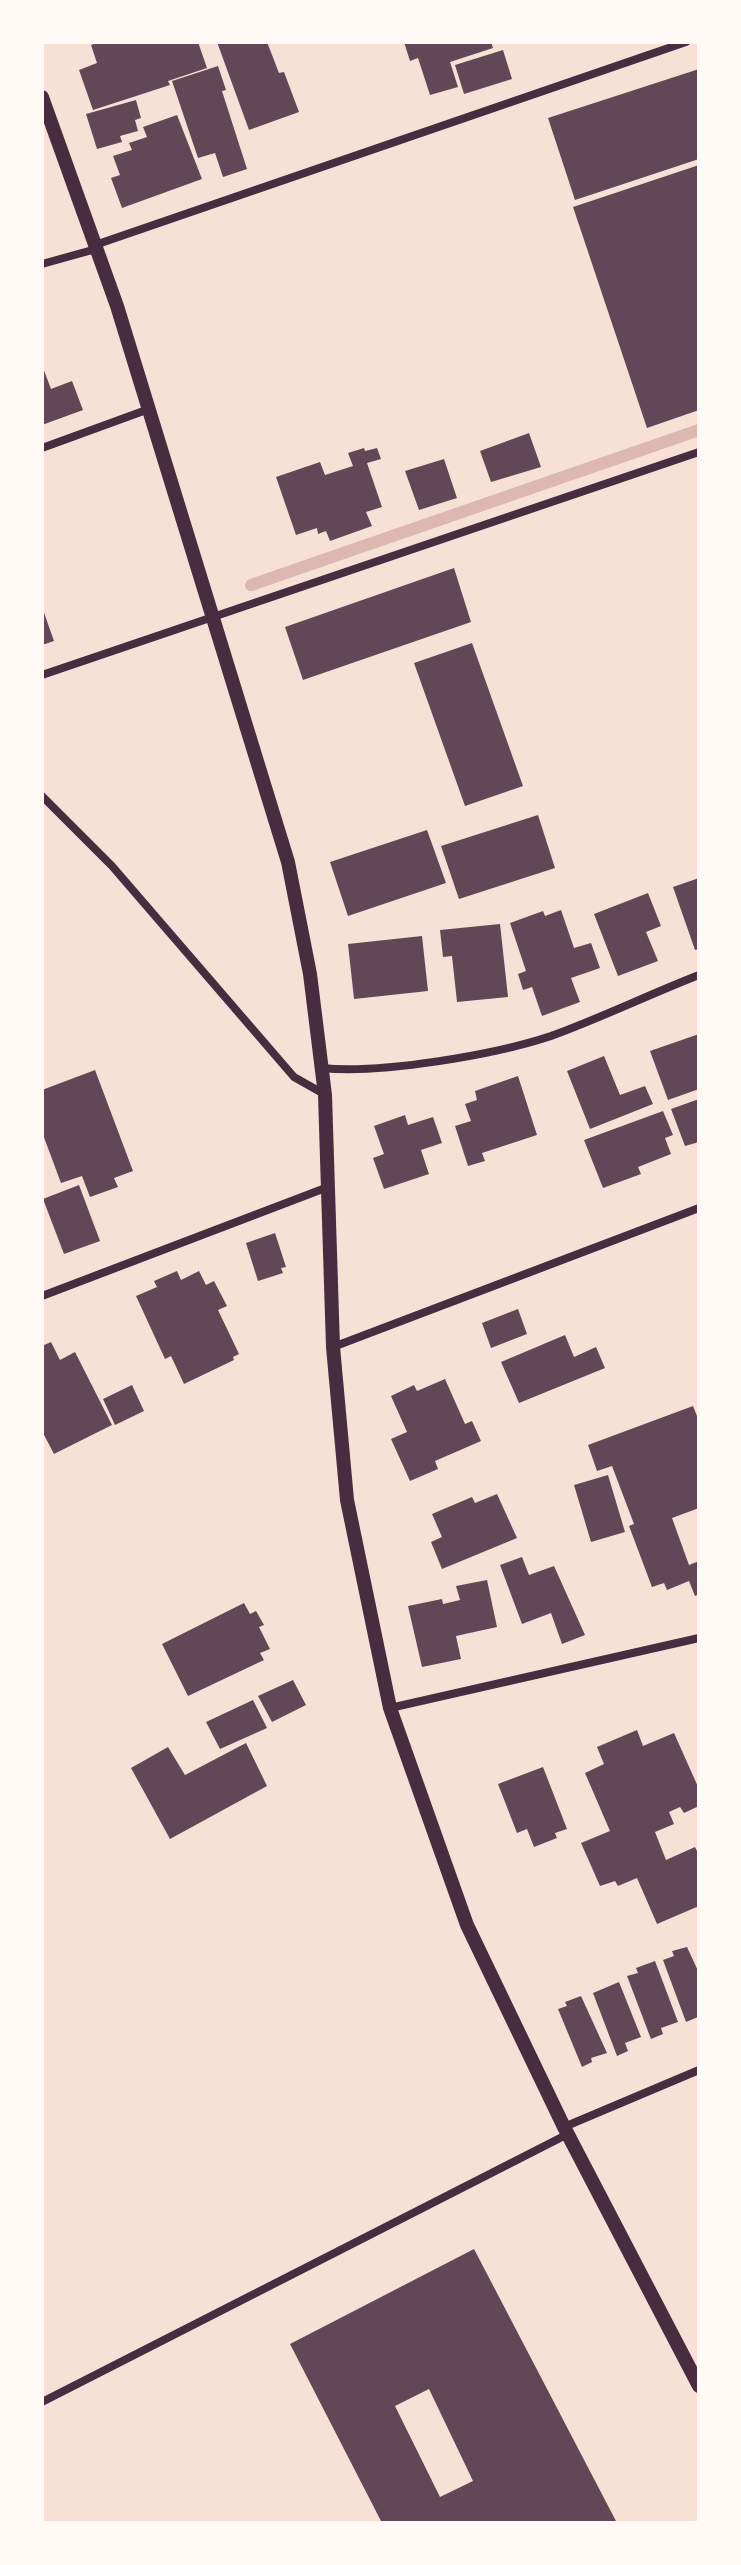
<!DOCTYPE html>
<html>
<head>
<meta charset="utf-8">
<style>
	body { margin:0 }
	#map { position:relative; width:741px; height:2565px; overflow:hidden; background:#f7e1d7; font-family:Raleway,sans-serif }
	canvas { display:block }
	.frame { position:absolute; inset:0; border:44px solid #fffaf5; pointer-events:none }
</style>
</head>
<body>
<div id="map">
<canvas width="741" height="2565"></canvas>
<div class="frame"></div>
</div>
<script>
const ctx = document.querySelector('canvas').getContext('2d');
ctx.lineJoin = 'round';
function strokePath(path, color, width, dash) {
  ctx.strokeStyle = color;
  ctx.lineWidth = width;
  ctx.lineCap = dash ? 'butt' : 'round';
  ctx.setLineDash(dash || []);
  ctx.stroke(path);
}
function paint(path, color) {
  ctx.fillStyle = color;
  ctx.fill(path, 'evenodd');
}
strokePath(new Path2D(`
	M251,585L699,430`), '#dcb8b0', 12);
paint(new Path2D(`
	M99,42H198L207,68L168,81L170,85L93,110L79,70L97,63L91,45Z
	M217,42H267L279,73L284,72L299,112L249,130Z
	M404,42H491L493,48L450,62L458,87L430,95L418,58L410,61Z
	M503,50L512,79L464,94L455,65Z
	M218,66L226,90L222,91L247,169L223,177L215,153L198,158L172,81Z
	M699,69V159L575,200L548,118Z
	M136,100L141,118L135,120L138,131L120,136L122,142L97,149L86,114Z
	M177,115L202,179L122,208L111,178L120,175L113,156L132,150L129,143L147,137L143,127Z
	M699,165V410L647,428L573,207Z
	M42,365L51,389L72,381L83,410L42,425Z
	M529,433L541,467L491,482L480,451Z
	M364,448L365,451L377,448L381,459L367,463L382,507L366,512L372,526L330,541L326,531L318,534L317,528L296,535L276,477L320,462L325,475L353,466L348,453Z
	M444,459L457,498L419,510L405,471Z
	M454,568L471,622L303,680L285,627Z
	M42,607L54,641L42,645Z
	M472,643L523,786L465,806L414,663Z
	M538,815L555,868L459,899L441,846Z
	M427,830L446,883L348,916L330,862Z
	M699,878V949L695,950L673,887Z
	M648,893L661,926L646,932L658,961L618,976L594,914Z
	M561,910L574,948L591,943L600,968L571,978L580,1002L542,1016L532,987L523,990L518,974L526,971L510,923L543,911L545,916Z
	M500,924L508,997L457,1002L452,956L443,957L440,930Z
	M422,936L428,991L354,999L348,944Z
	M699,1034V1089L668,1100L650,1051Z
	M604,1056L620,1095L645,1086L653,1104L590,1129L567,1071Z
	M95,1070L133,1171L114,1178L118,1187L90,1197L82,1176L61,1183L42,1132V1090Z
	M518,1076L537,1135L482,1153L485,1161L468,1166L455,1126L471,1121L465,1104L477,1100L475,1091Z
	M699,1099V1142L685,1146L671,1109Z
	M663,1111L673,1135L665,1138L671,1154L638,1167L641,1174L603,1188L584,1140Z
	M405,1115L408,1125L433,1117L442,1143L421,1150L429,1174L384,1189L373,1158L384,1154L374,1126Z
	M79,1185L100,1241L64,1254L43,1199Z
	M275,1233L286,1267L281,1268L283,1273L258,1281L246,1243Z
	M177,1271L181,1280L199,1271L206,1285L214,1281L227,1306L218,1310L239,1354L233,1357L234,1360L184,1384L171,1356L165,1359L136,1296L157,1287L154,1281Z
	M518,1309L527,1334L491,1348L482,1323Z
	M565,1335L574,1357L596,1347L605,1368L519,1403L501,1362Z
	M51,1342L60,1360L75,1352L112,1425L54,1454L42,1431V1346Z
	M445,1379L465,1424L472,1421L481,1441L435,1461L438,1469L410,1481L391,1439L407,1432L391,1396L414,1385L417,1391Z
	M132,1385L144,1411L115,1425L103,1399Z
	M693,1406L699,1421V1508L672,1518L689,1565L699,1561V1594L695,1596L689,1581L667,1590L664,1583L652,1587L629,1526L634,1524L612,1466L597,1471L588,1445Z
	M608,1475L625,1532L591,1542L574,1485Z
	M497,1494L517,1538L442,1569L431,1542L442,1537L432,1514L472,1497L475,1503Z
	M522,1557L529,1575L554,1566L585,1635L562,1644L551,1613L522,1624L500,1565Z
	M487,1580L497,1627L456,1636L461,1659L422,1667L408,1606L442,1599L443,1604L460,1600L456,1586Z
	M244,1603L250,1614L256,1611L264,1625L259,1627L270,1649L260,1653L264,1660L188,1696L162,1644Z
	M293,1680L306,1705L272,1722L258,1696Z
	M253,1700L267,1728L220,1749L206,1722Z
	M637,1730L643,1746L674,1733L699,1789V1806L684,1813L680,1807L669,1812L674,1824L655,1832L666,1860L695,1847L699,1855V1906L657,1924L637,1878L618,1886L615,1881L600,1886L581,1843L610,1831L585,1773L604,1764L597,1747Z
	M246,1743L267,1786L170,1839L131,1768L168,1747L185,1775Z
	M543,1767L567,1829L555,1833L557,1838L534,1847L527,1829L517,1833L498,1784Z
	M687,1947L699,1973V2011L698,2017L686,2022L663,1960L674,1956L672,1951Z
	M655,1961L678,2022L661,2028L663,2034L651,2039L627,1976L638,1973L636,1968Z
	M619,1982L641,2037L625,2043L628,2051L617,2056L593,1993Z
	M581,1996L607,2053L591,2058L592,2062L582,2067L558,2009L567,2006L565,2002Z
	M474,2249L617,2523H382L290,2344ZM429,2389L473,2481L440,2497L395,2406Z`), '#644757');
strokePath(new Path2D(`
	M95,245L686,42
	M42,264L96,249
	M42,448L149,409
	M42,675L699,452
	M42,796L112,866L294,1077L324,1094
	M322,1068C381,1074 494,1055 551,1036C601,1018 650,994 699,975
	M42,1296L328,1187
	M333,1347L699,1208
	M390,1708L699,1638
	M564,2127L699,2070
	M42,2402L568,2134`), '#4a2c40', 8);
strokePath(new Path2D(`
	M42,97L117,306L288,862L310,974L325,1095L333,1347L347,1500L390,1708L467,1925L564,2127L699,2386`), '#4a2c40', 14);
</script>
</body>
</html>
